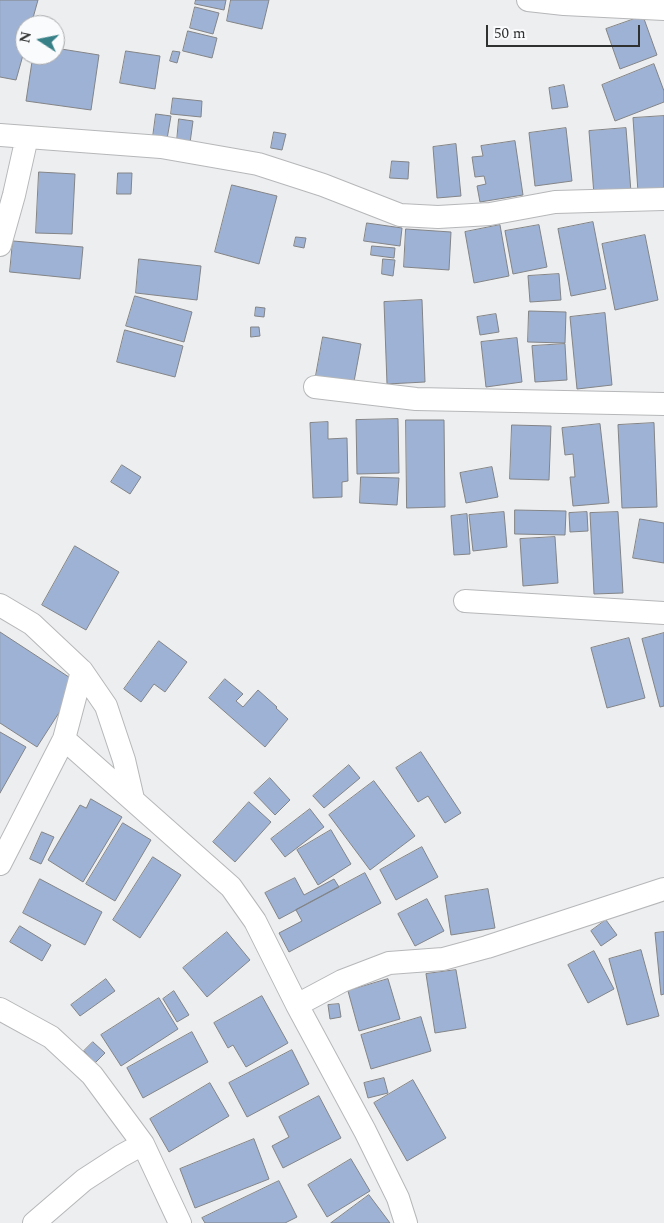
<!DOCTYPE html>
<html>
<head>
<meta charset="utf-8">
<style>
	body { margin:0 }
	#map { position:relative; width:664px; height:1223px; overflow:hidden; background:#edeef0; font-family:Spectral,serif }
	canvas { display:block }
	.north { position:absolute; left:15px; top:15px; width:50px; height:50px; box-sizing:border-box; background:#fafbfd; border:1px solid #a9aaab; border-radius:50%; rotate:281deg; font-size:14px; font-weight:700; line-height:20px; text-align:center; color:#2f3030 }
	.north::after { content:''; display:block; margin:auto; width:18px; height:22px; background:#388087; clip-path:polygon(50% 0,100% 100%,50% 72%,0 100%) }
	.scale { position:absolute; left:486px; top:25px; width:154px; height:22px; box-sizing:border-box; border:2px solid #2f3030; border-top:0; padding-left:6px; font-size:15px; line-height:18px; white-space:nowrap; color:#2f3030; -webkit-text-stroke:4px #fafbfd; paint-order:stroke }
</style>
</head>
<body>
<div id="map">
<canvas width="664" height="1223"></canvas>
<div class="north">N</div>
<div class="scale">50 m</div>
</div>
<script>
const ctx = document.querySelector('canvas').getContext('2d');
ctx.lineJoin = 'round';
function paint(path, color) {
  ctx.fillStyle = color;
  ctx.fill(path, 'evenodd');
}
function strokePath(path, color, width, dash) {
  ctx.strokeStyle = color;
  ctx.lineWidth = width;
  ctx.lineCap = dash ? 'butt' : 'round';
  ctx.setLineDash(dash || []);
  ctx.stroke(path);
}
const building = new Path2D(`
	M0,0H38L31,25H25V48L16,80L0,77Z
	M196,0H226L224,10L195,4Z
	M231,0H269L262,29L227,21Z
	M195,7L219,13L213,34L190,28Z
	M643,16L657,55L620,69L606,29Z
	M188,31L217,38L212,58L183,51Z
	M55,48L99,55L91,110L26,101L33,55H55Z
	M126,51L160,56L155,89L120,83Z
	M173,51L180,52L177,63L170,61Z
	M654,64L664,91V102L615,121L602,85Z
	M564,85L568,107L552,109L549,88Z
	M173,98L202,101L201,117L171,114Z
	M156,114L171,116L167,139L153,137Z
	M664,116V190L638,192L633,118Z
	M179,119L193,121L190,143L177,141Z
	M566,128L572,181L535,186L529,133Z
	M626,128L631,192L594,195L589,131Z
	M274,132L286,134L282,150L271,148Z
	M515,141L523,195L480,202L477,186L486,184L484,176L475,177L472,157L483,156L481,146Z
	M456,144L461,196L437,198L433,147Z
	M392,161L409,162L408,179L390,178Z
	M39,172L75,174L72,234L36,233Z
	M118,173H132L131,194H117Z
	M232,185L277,196L259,264L215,252Z
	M593,222L606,289L571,296L558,229Z
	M367,223L402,228L400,246L364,241Z
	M500,225L509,276L474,283L465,232Z
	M539,225L547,267L513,274L505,231Z
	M406,229L451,232L449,270L404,267Z
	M645,235L658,300L615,310L602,244Z
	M296,237L306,238L304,248L294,246Z
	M13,241L83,247L80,279L10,272Z
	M372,246L395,248L394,258L371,255Z
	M139,259L201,266L197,300L136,293Z
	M383,259L395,260L393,276L382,274Z
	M559,274L561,300L530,302L528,276Z
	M135,296L192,312L184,342L126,326Z
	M422,300L425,382L387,384L384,302Z
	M256,307L265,308L264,317L255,316Z
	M529,311L566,312L565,343L528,342Z
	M605,313L612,385L577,389L570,317Z
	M496,314L499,332L480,335L477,317Z
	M251,327H259L260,336L251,337Z
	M125,330L183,346L175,377L117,362Z
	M323,337L361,344L353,387L315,381Z
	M517,338L522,382L486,387L481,342Z
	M565,344L567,380L535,382L532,346Z
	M398,419L399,473L357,474L356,420Z
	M406,420H444L445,507L407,508Z
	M328,422V439L347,438L348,481L342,482V497L313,498L310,423Z
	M654,423L657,507L622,508L618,425Z
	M600,424L609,503L573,506L570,477H575L573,454L565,455L562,428Z
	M512,425L551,426L549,480L510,479Z
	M122,465L141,477L130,494L111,482Z
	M492,467L498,497L466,503L460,473Z
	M361,477L399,478L397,505L360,503Z
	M515,510L566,511L565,535L515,534Z
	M504,512L507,547L473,551L469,515Z
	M587,512L588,531L570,532L569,513Z
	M618,512L623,593L594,594L590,513Z
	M467,514L470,554L454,555L451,516Z
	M640,519L664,523V563L633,558Z
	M555,537L558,583L523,586L520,539Z
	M75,546L119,572L86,630L42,605Z
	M0,632L78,683L37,747L0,723Z
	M664,633V706L660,707L642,639Z
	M629,638L645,698L607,708L591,648Z
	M159,641L187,662L165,692L154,684L141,702L124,689Z
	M225,679L243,694L236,701L243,707L258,690L277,707L276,708L288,719L265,747L209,698Z
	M0,732L26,747L0,793Z
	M421,752L461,813L445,823L428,796L418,802L396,768Z
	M349,765L360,778L324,808L313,796Z
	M270,778L290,800L275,815L254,793Z
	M374,781L415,836L370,870L329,815Z
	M91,799L122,817L83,882L48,860L80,805L86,808Z
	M249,802L271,822L235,862L213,842Z
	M310,809L324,827L285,857L271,839Z
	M123,823L151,840L115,901L86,884Z
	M331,830L351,864L318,885L297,850Z
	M42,832L54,837L41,864L30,859Z
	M422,847L438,877L396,900L380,870Z
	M153,857L181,875L140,938L113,920Z
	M365,873L381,903L289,952L279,933L302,921L296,910Z
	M295,878L304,895L334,879L339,887L279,919L265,893Z
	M40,879L102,912L85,945L23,913Z
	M488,889L495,928L451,935L445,896Z
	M427,899L444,931L415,946L398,914Z
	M606,920L617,935L601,946L591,931Z
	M20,926L51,945L42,961L10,942Z
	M227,932L250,960L207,997L183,968Z
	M664,932V994L661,995L655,933Z
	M641,950L659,1016L627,1025L609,959Z
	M594,951L614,989L588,1003L568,965Z
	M456,970L466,1028L435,1033L426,974Z
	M106,979L115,991L80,1016L71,1005Z
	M388,979L400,1019L359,1031L348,991Z
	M174,991L189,1015L177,1022L163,999Z
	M262,996L288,1043L246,1067L233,1045L228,1048L214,1023Z
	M159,998L178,1029L121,1066L101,1035Z
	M339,1004L341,1017L330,1019L328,1005Z
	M421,1017L431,1051L371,1069L361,1035Z
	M192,1032L208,1062L143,1098L127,1068Z
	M93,1042L105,1053L95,1063L84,1051Z
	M292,1050L309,1084L247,1117L229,1083Z
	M384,1078L388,1093L368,1098L364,1083Z
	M413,1080L446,1138L407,1161L374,1103Z
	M210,1083L229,1116L169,1152L150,1119Z
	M319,1096L341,1138L283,1168L272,1146L289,1137L279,1117Z
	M254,1139L269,1179L195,1208L180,1169Z
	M351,1159L370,1191L327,1217L308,1185Z
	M279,1181L297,1217L285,1223H205L202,1218Z
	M369,1195L390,1223H331Z`);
paint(building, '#9db2d5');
strokePath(building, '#838486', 1);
const street = new Path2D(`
	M528,0L564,4L664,9
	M0,135L161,147L258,164L323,185L400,215L438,217L490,214L555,202L664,199
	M0,245L14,195L27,137
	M315,387L416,399L664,404
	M465,601L664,613
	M0,605L32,624L82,671L106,706L124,760L133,799
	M64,739L231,887L255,921L297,1005L365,1131L398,1198L406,1223
	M0,864L64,739L82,671
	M297,1005L342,981L389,963L443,959L487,947L664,889
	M0,1009L51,1037L92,1075L143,1144L180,1223
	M34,1223L84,1180L121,1156L143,1144`);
strokePath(street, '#b6b7b9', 24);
strokePath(street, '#fff', 22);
</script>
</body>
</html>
